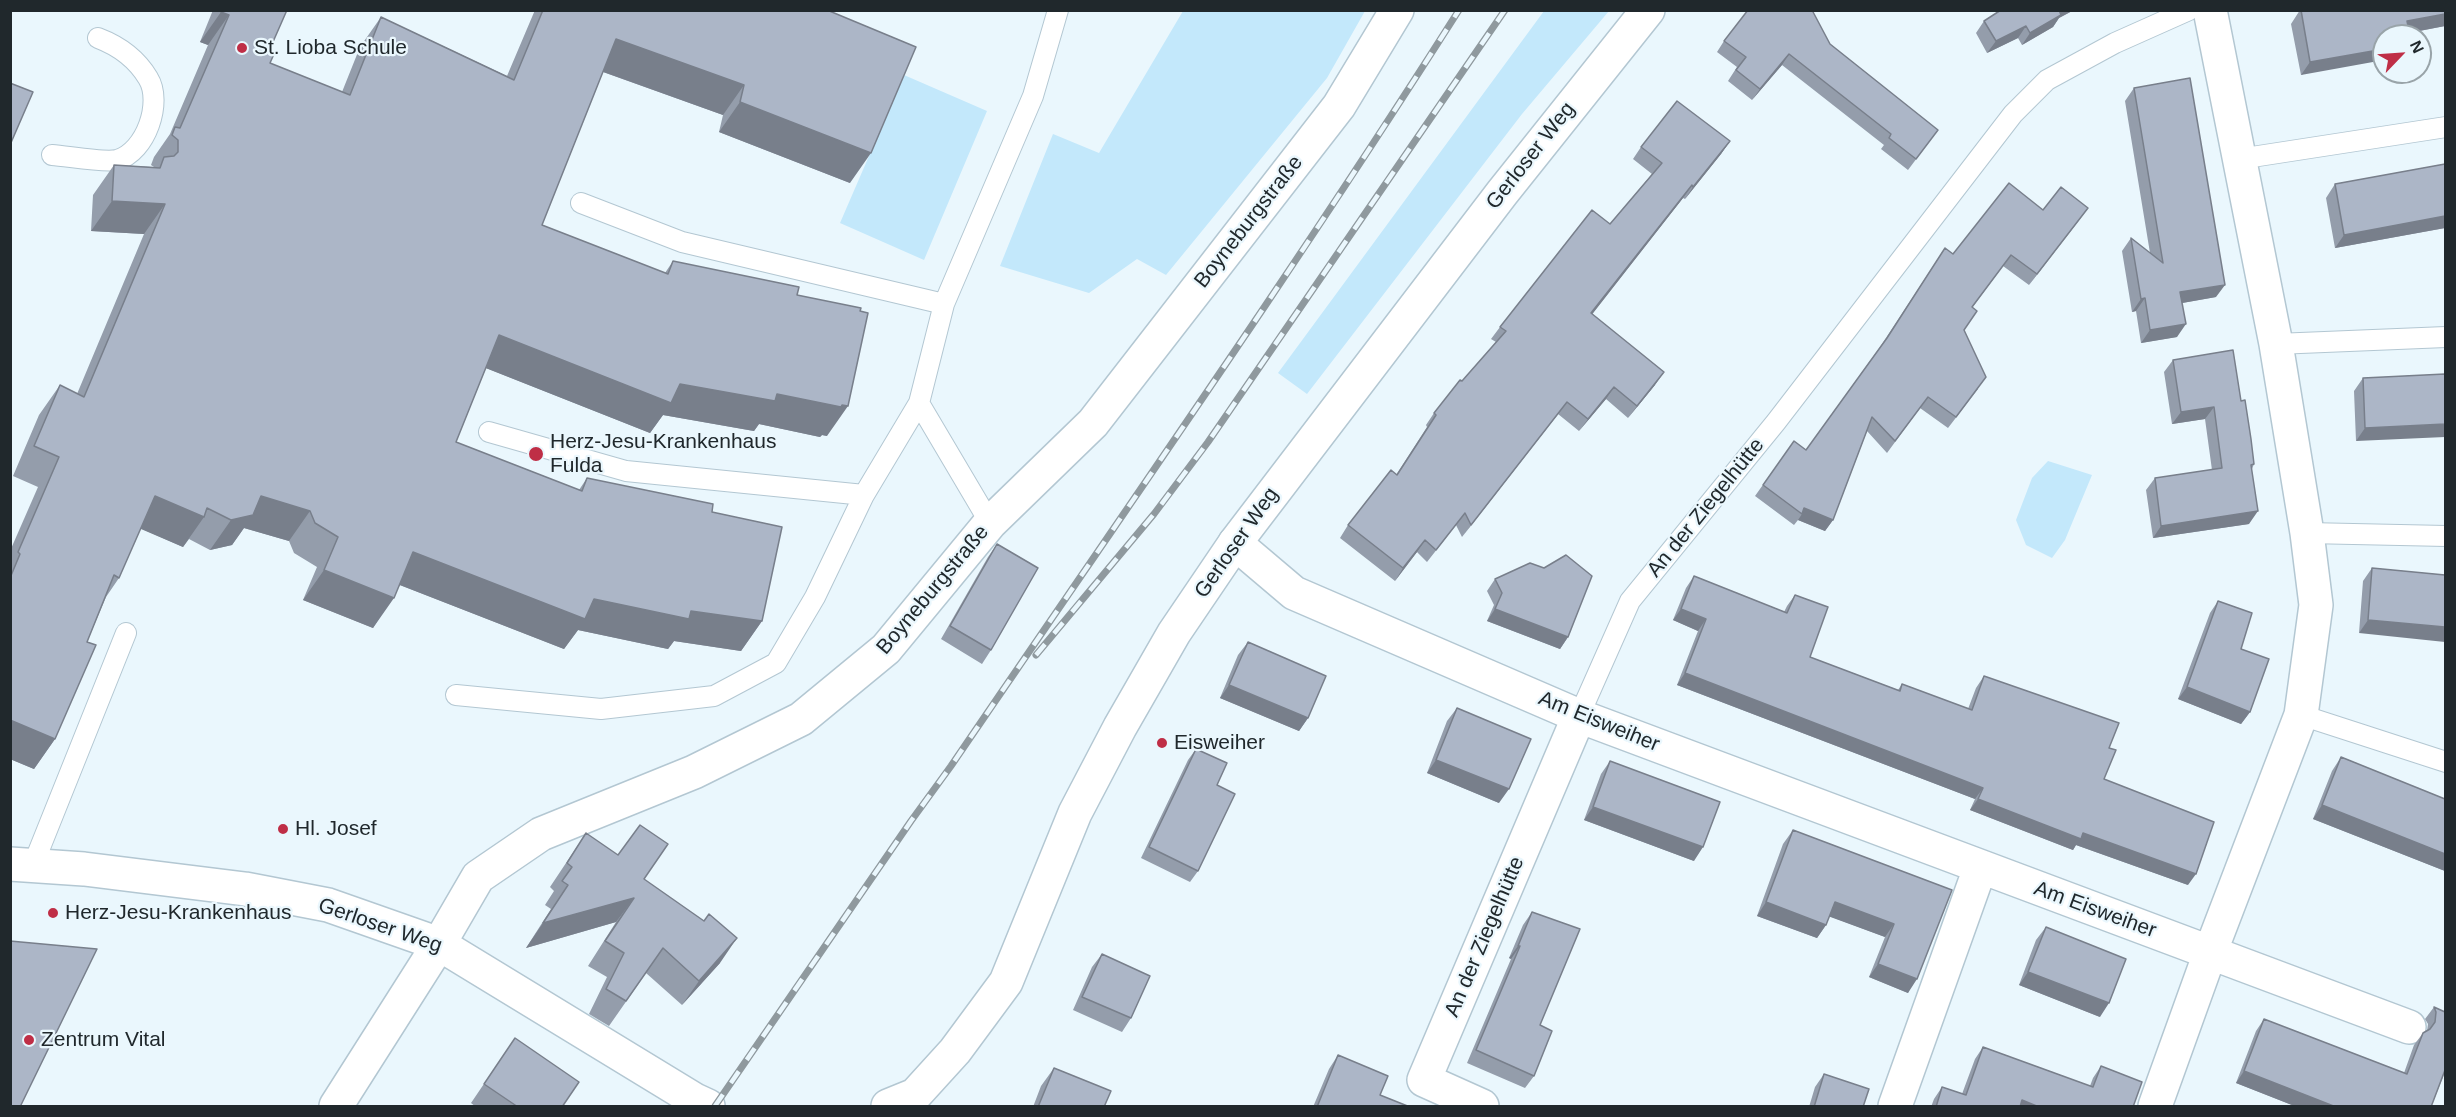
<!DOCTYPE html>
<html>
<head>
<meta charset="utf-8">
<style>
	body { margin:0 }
	#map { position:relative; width:2456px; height:1117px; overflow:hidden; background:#eaf7fd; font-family:Arial,sans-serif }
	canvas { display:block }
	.frame { position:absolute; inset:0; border:12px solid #20282c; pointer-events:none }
	.north { position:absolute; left:2372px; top:24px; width:60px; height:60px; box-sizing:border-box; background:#eaf7fd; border:2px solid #99a4a9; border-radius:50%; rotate:65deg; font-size:16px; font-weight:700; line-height:24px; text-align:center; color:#20282c }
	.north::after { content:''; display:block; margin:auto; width:21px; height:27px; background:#bf2e46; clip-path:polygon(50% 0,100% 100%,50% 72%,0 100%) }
</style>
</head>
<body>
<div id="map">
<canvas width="2456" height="1117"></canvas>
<div class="frame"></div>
<div class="north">N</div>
</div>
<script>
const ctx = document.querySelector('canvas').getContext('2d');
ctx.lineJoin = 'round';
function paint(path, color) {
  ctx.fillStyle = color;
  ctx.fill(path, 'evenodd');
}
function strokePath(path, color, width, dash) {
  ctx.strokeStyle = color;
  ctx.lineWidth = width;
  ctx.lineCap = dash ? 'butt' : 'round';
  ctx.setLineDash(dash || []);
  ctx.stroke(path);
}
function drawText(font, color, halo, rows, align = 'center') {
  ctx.font = font + ' Arial,sans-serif';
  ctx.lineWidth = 4.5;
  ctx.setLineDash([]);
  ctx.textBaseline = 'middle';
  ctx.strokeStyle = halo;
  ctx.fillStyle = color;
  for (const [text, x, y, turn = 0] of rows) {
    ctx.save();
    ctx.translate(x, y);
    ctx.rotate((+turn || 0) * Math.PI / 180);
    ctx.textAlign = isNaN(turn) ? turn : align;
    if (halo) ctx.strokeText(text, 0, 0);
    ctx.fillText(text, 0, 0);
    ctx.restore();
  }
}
paint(new Path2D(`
	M1183,11H1365L1327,78L1166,275L1137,259L1089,293L1000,266L1053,134L1099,153Z
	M1544,11H1609L1522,114L1307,394L1278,373Z
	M904,75L987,111L924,260L840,223Z
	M2048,461L2092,475L2065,540L2052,558L2026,545L2016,520L2032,478Z`), '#c3e8fb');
const service = new Path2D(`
	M52,155C67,156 104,163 117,160C146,152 163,102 148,78C136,58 119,46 98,38
	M2239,159L2446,127
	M581,203L682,242L944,304L919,403L990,523
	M944,304L1033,96L1058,10
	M2276,344L2446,337
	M489,432L626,471L864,495L919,403
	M2307,533L2446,536
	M456,695L601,709L714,696L776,663L815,597L864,495
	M2301,715L2446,762
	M1579,716L1630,601L1776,422L2013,114L2047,80L2115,43L2189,10
	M33,865L126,633`);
const minor = new Path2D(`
	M1235,543L1294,593L1579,716L2409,1027
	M336,1106L439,944L478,877L541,834L694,772L801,719L886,649L990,523L1093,423L1339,106L1397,10
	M1482,1106L1424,1080L1579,716
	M1895,1106L1980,868
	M2155,1106L2210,953L2301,715L2316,605L2307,533L2276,344L2210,10`);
const tertiary = new Path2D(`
	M10,864L84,869L245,889L328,905L439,944L695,1100L708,1106
	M888,1106L915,1095L955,1051L1006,982L1075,813L1120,727L1174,633L1235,543L1502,193L1648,10`);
strokePath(service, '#b3c7d2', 22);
strokePath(minor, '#b3c7d2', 36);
strokePath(tertiary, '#b3c7d2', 36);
strokePath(service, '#fff', 20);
strokePath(minor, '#fff', 33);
strokePath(tertiary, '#fff', 33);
const rail = new Path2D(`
	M1036,655L1154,514L1208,442L1505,10
	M715,1106L911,821L951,766C1122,515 1296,267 1459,10`);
strokePath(rail, '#8f999e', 7);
strokePath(rail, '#eaf7fd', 4.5, [14]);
paint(new Path2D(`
	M213,10H287L269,51L270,63L342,92L360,47L381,17L507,76L535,10H827L850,183L719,132L723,115L603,72L542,225L665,273L673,261L797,295L827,436L822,435L820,437L759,424L754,431L663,415L650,433L486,368L456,442L579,490L587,478L712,512L762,621L741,651L674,641L668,649L578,630L564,649L400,585L373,628L303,600L317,567L294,553L289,541L244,528L232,545L210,550L189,539L183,547L140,528L119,578L106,597L87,642L55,739L34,769L10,759V551L38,487L13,476L39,415L60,385L77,394L144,234L91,231L93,195L114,165L154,167L151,165L154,157L170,134L208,45L200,42Z
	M2001,10H2074L2059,18L2053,27L2022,45L2018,38L1987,53L1976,33L1984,21Z
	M2300,10L2445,26L2409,33L2301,75L2291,24Z
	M1724,41L1830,44L1938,130L1908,170L1881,149L1884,145L1782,65L1752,100L1728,81L1737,67L1717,52Z
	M2134,88L2216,297L2182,303L2177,337L2141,343L2136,311L2132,312L2122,251L2131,238L2150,253L2125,101Z
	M1730,141L1721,154L1685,199L1683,198L1592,314L1655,385L1628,418L1606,399L1579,431L1558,414L1462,537L1456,525L1427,562L1417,552L1395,581L1340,538L1348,525L1396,475L1427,427L1426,425L1434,413L1496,342L1491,339L1500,327L1610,224L1652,174L1633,159L1641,147Z
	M2445,164V228L2335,248L2326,198L2335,184Z
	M2088,208L2029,285L2003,266L1972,308L1964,330L1978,389L1948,428L1920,408L1887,453L1867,431L1833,520L1825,531L1798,520L1794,525L1755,496L1794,441L1806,450L1880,347L1945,248L1953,254L2043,210Z
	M2173,360L2241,401L2254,464L2252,469L2249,524L2153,538L2146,490L2155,478L2212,470L2205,419L2172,424L2164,372Z
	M2445,374L2356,441L2354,391L2363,378Z
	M997,544L991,650L982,664L941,639L988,557Z
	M2372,568L2445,575L2359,633L2363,581Z
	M1694,576L1784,612L1787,606L1795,595L1810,657L1898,690L1902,684L1968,709L1976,688L1984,676L2109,748L2104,779L2188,885L2076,845L2073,850L1970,810L1975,799L1677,685L1698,631L1673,620L1686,588Z
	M1495,579L1568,637L1560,649L1487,621L1494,605L1487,591Z
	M2218,601L2250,712L2241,724L2178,699L2210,613Z
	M1248,642L1308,718L1299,731L1220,698L1238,655Z
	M1457,708L1499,803L1427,773L1447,721Z
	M1196,749L1217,785L1198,871L1190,882L1141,858L1188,760Z
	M2341,757L2445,799V871L2313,819L2332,771Z
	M1610,761L1694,861L1584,820L1601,774Z
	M1793,830L1952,890L1908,993L1869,977L1885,937L1829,916L1826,925L1817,938L1757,916L1783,844Z
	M586,833L644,879L720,963L682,1005L646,973L609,1026L589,1014L607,977L588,966L616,922L526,948L551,909L545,905L554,891L550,887Z
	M1532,912L1540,1025L1534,1076L1525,1088L1467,1063L1511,959L1509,958L1523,925Z
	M2046,927L2100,1017L2019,985L2036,940Z
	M1102,954L1131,1018L1122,1032L1073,1010L1092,967Z
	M2434,1007L2445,1012V1072L2431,1107H2297L2236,1083L2256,1031L2264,1019L2404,1073L2414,1045L2423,1033L2427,1031L2428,1024L2425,1019Z
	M515,1038L562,1107H476L471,1103Z
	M1983,1047L2090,1086L2093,1078L2101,1066L2133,1107H1931L1934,1099L1942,1087L1962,1094L1975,1059Z
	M1338,1055L1380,1095L1410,1107H1313L1329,1069Z
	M1054,1068L1104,1107H1033L1041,1086Z
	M1824,1074L1863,1107H1809L1815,1087Z`), '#949dab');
paint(new Path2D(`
	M2058,10H2074L2059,18L2053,27L2022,45L2030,33Z
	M221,12L229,15L208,45L200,42Z
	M2445,14V26L2398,35L2407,21Z
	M2026,26L2018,38L1987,53L1996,41Z
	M616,39L744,85L723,115L595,69Z
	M2384,49V60L2301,75L2310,62Z
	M1789,54L1782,65L1752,100L1760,89Z
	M740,102L871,153L850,183L719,132Z
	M1730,141L1721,154L1685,199L1693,187Z
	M1692,185L1683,198L1583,326L1591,313Z
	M112,201L165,204L144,234L91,231Z
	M2088,208L2080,219L2029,285L2037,274Z
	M2445,216V228L2335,248L2344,235Z
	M2225,285L2216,297L2171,305L2180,292Z
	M2145,298L2136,311L2132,312L2141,299Z
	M2186,324L2177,337L2141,343L2150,330Z
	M499,335L680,384L777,394L848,406L827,436L822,435L820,437L759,424L754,431L663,415L650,433L478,365Z
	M1664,372L1655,385L1628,418L1637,406Z
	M1614,387L1606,399L1579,431L1588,419Z
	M1567,402L1558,414L1462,537L1471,525Z
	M2214,407L2205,419L2172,424L2181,412Z
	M2445,424V437L2356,441L2365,428Z
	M155,496L204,517L183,547L134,526Z
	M261,496L310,511L289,541L244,528L232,545L210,550L231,520Z
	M1804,508L1833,520L1825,531L1798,520L1802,514Z
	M2258,511L2249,524L2153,538L2161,526Z
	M1425,540L1417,552L1395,581L1403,568Z
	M413,552L594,599L691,611L762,621L741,651L674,641L668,649L578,630L564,649L392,582Z
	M324,570L394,598L373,628L303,600Z
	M1495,609L1568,637L1560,649L1487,621Z
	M1681,609L1706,619L1698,631L1673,620Z
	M2368,620L2445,627V642L2359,633Z
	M1685,673L1983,788L1975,799L1677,685Z
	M1229,685L1308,718L1299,731L1220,698Z
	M2187,687L2250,712L2241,724L2178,699Z
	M10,720L55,739L34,769L10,759Z
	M1436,760L1509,789L1499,803L1427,773Z
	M1978,799L2083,833L2196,874L2188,885L2076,845L2073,850L1970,810Z
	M2322,805L2445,854V871L2313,819Z
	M1593,807L1703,847L1694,861L1584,820Z
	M634,898L616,922L526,948L543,923Z
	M1766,902L1826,925L1817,938L1757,916Z
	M1835,902L1894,924L1885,937L1825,915Z
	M737,938L720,963L682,1005L699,981Z
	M1518,946H1520L1511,959L1509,958Z
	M1878,964L1917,979L1908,993L1869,977Z
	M2028,972L2109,1003L2100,1017L2019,985Z
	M2244,1071L2336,1107H2297L2236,1083Z
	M2022,1100L2039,1107H2018Z`), '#787f8b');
const building = new Path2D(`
	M222,10H287L269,51L274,54L270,63L350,95L381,17L514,80L543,10H827L916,47L871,153L740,102L744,85L616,39L542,225L668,274L673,261L799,287L797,295L861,308L860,311L868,313L848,406L842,405L841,407L777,394L775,401L680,384L671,403L499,335L456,442L582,491L587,478L713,504L712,512L782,527L762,621L691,611L689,619L594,599L585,619L413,552L394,598L324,570L338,537L315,523L310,511L261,496L253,515L231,520L207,508L204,517L155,496L119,578L114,575L87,642L96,645L55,739L10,720V578L20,554L18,552L59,457L34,446L60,385L84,397L165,204L112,201L114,165L160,168L164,157L174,156L178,152V140L172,135L175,127L180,128L229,15L221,12Z
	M1748,10H1812L1830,44L1938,130L1916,159L1889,138L1891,134L1789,54L1760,89L1736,70L1746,57L1724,41Z
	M2001,10H2059L2061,15L2030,33L2026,26L1996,41L1984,21Z
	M2301,10H2445V14L2407,21L2410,36H2384V49L2310,62Z
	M2190,78L2225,285L2180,292L2186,324L2150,330L2145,298L2141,299L2131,238L2163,263L2134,88Z
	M10,83L33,92L10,145Z
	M1677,101L1730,141L1693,187L1692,185L1591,313L1664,372L1637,406L1614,387L1588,419L1567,402L1471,525L1465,513L1436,550L1425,540L1403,568L1348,525L1391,470L1397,475L1436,415L1434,413L1460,380L1462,381L1506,331L1500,327L1592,210L1610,224L1662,163L1641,147Z
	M2445,164V216L2344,235L2335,184Z
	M2009,183L2043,210L2061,187L2088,208L2037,274L2011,255L1972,307L1977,311L1964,330L1986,377L1956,417L1928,397L1895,441L1872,417L1833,520L1804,508L1802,514L1763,485L1794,441L1806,450L1887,338L1945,248L1953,254Z
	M2233,350L2241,401L2245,400L2251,439L2254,464L2251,465L2258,511L2161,526L2155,478L2222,468L2214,407L2181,412L2173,360Z
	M2445,374V424L2365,428L2363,378Z
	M997,544L1038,568L991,650L950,626Z
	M1566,555L1592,576L1568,637L1495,609L1502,593L1495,579L1530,563L1544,568Z
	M2372,568L2445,575V627L2368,620Z
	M1694,576L1787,613L1795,595L1828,607L1810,657L1900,691L1902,684L1972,710L1984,676L2119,723L2109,748L2116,750L2104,779L2214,822L2196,874L2083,833L2081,839L1978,799L1983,788L1685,673L1706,619L1681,609Z
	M2218,601L2252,613L2241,649L2269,659L2250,712L2187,687Z
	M1248,642L1326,676L1308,718L1229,685Z
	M1457,708L1531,739L1509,789L1436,760Z
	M1196,749L1227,763L1217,785L1235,794L1198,871L1149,847Z
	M2341,757L2445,799V854L2322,805Z
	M1610,761L1720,802L1703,847L1593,807Z
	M640,825L668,844L644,879L704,921L709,914L737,938L699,981L663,948L626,1001L606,989L624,953L605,941L634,898L543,923L568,885L562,881L572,867L567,863L586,833L618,855Z
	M1793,830L1952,890L1917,979L1878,964L1894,924L1835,902L1826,925L1766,902Z
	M1532,912L1580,929L1540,1025L1552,1031L1534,1076L1476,1050L1520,946H1518Z
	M2046,927L2126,959L2109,1003L2028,972Z
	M10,941L97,949L20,1107H10Z
	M1102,954L1150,976L1131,1018L1082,997Z
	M2434,1007L2445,1012V1070L2431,1107H2336L2244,1071L2264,1019L2407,1074L2423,1033L2430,1029L2435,1022L2436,1012Z
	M515,1038L579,1082L562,1107H518L484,1084Z
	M1983,1047L2093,1087L2101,1066L2142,1082L2133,1107H2039L2022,1100L2020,1107H1936L1942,1087L1966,1095Z
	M1338,1055L1388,1076L1380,1095L1410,1107H1317Z
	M1054,1068L1111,1091L1104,1107H1038Z
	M1824,1074L1869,1089L1863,1107H1814Z`);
paint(building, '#acb6c7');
strokePath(building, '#787f8b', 1.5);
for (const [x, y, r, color] of [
	[242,48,6,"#bf2e46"],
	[536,454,8,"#bf2e46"],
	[1162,743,6,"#bf2e46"],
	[283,829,6,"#bf2e46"],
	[53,913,6,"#bf2e46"],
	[29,1040,6,"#bf2e46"]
]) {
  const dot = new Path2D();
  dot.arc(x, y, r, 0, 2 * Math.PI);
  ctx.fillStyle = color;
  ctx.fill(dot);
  strokePath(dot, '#eaf7fd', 2);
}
drawText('21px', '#20282c', '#eaf7fd', [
	["St. Lioba Schule",254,48],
	["Herz-Jesu-Krankenhaus",550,442],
	["Fulda",550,466],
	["Eisweiher",1174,743],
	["Hl. Josef",295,829],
	["Herz-Jesu-Krankenhaus",65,913],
	["Zentrum Vital",41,1040]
], 'left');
drawText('21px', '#20282c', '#eaf7fd', [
	["Gerloser Weg",1531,156,-52],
	["Boyneburgstraße",1249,222,-52],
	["An der Ziegelhütte",1706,508,-51],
	["Gerloser Weg",1237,543,-55],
	["Boyneburgstraße",933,590,-50],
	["Am Eisweiher",1599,722,22],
	["Am Eisweiher",2095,910,20],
	["Gerloser Weg",380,926,19],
	["An der Ziegelhütte",1485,937,-67]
]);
</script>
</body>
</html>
